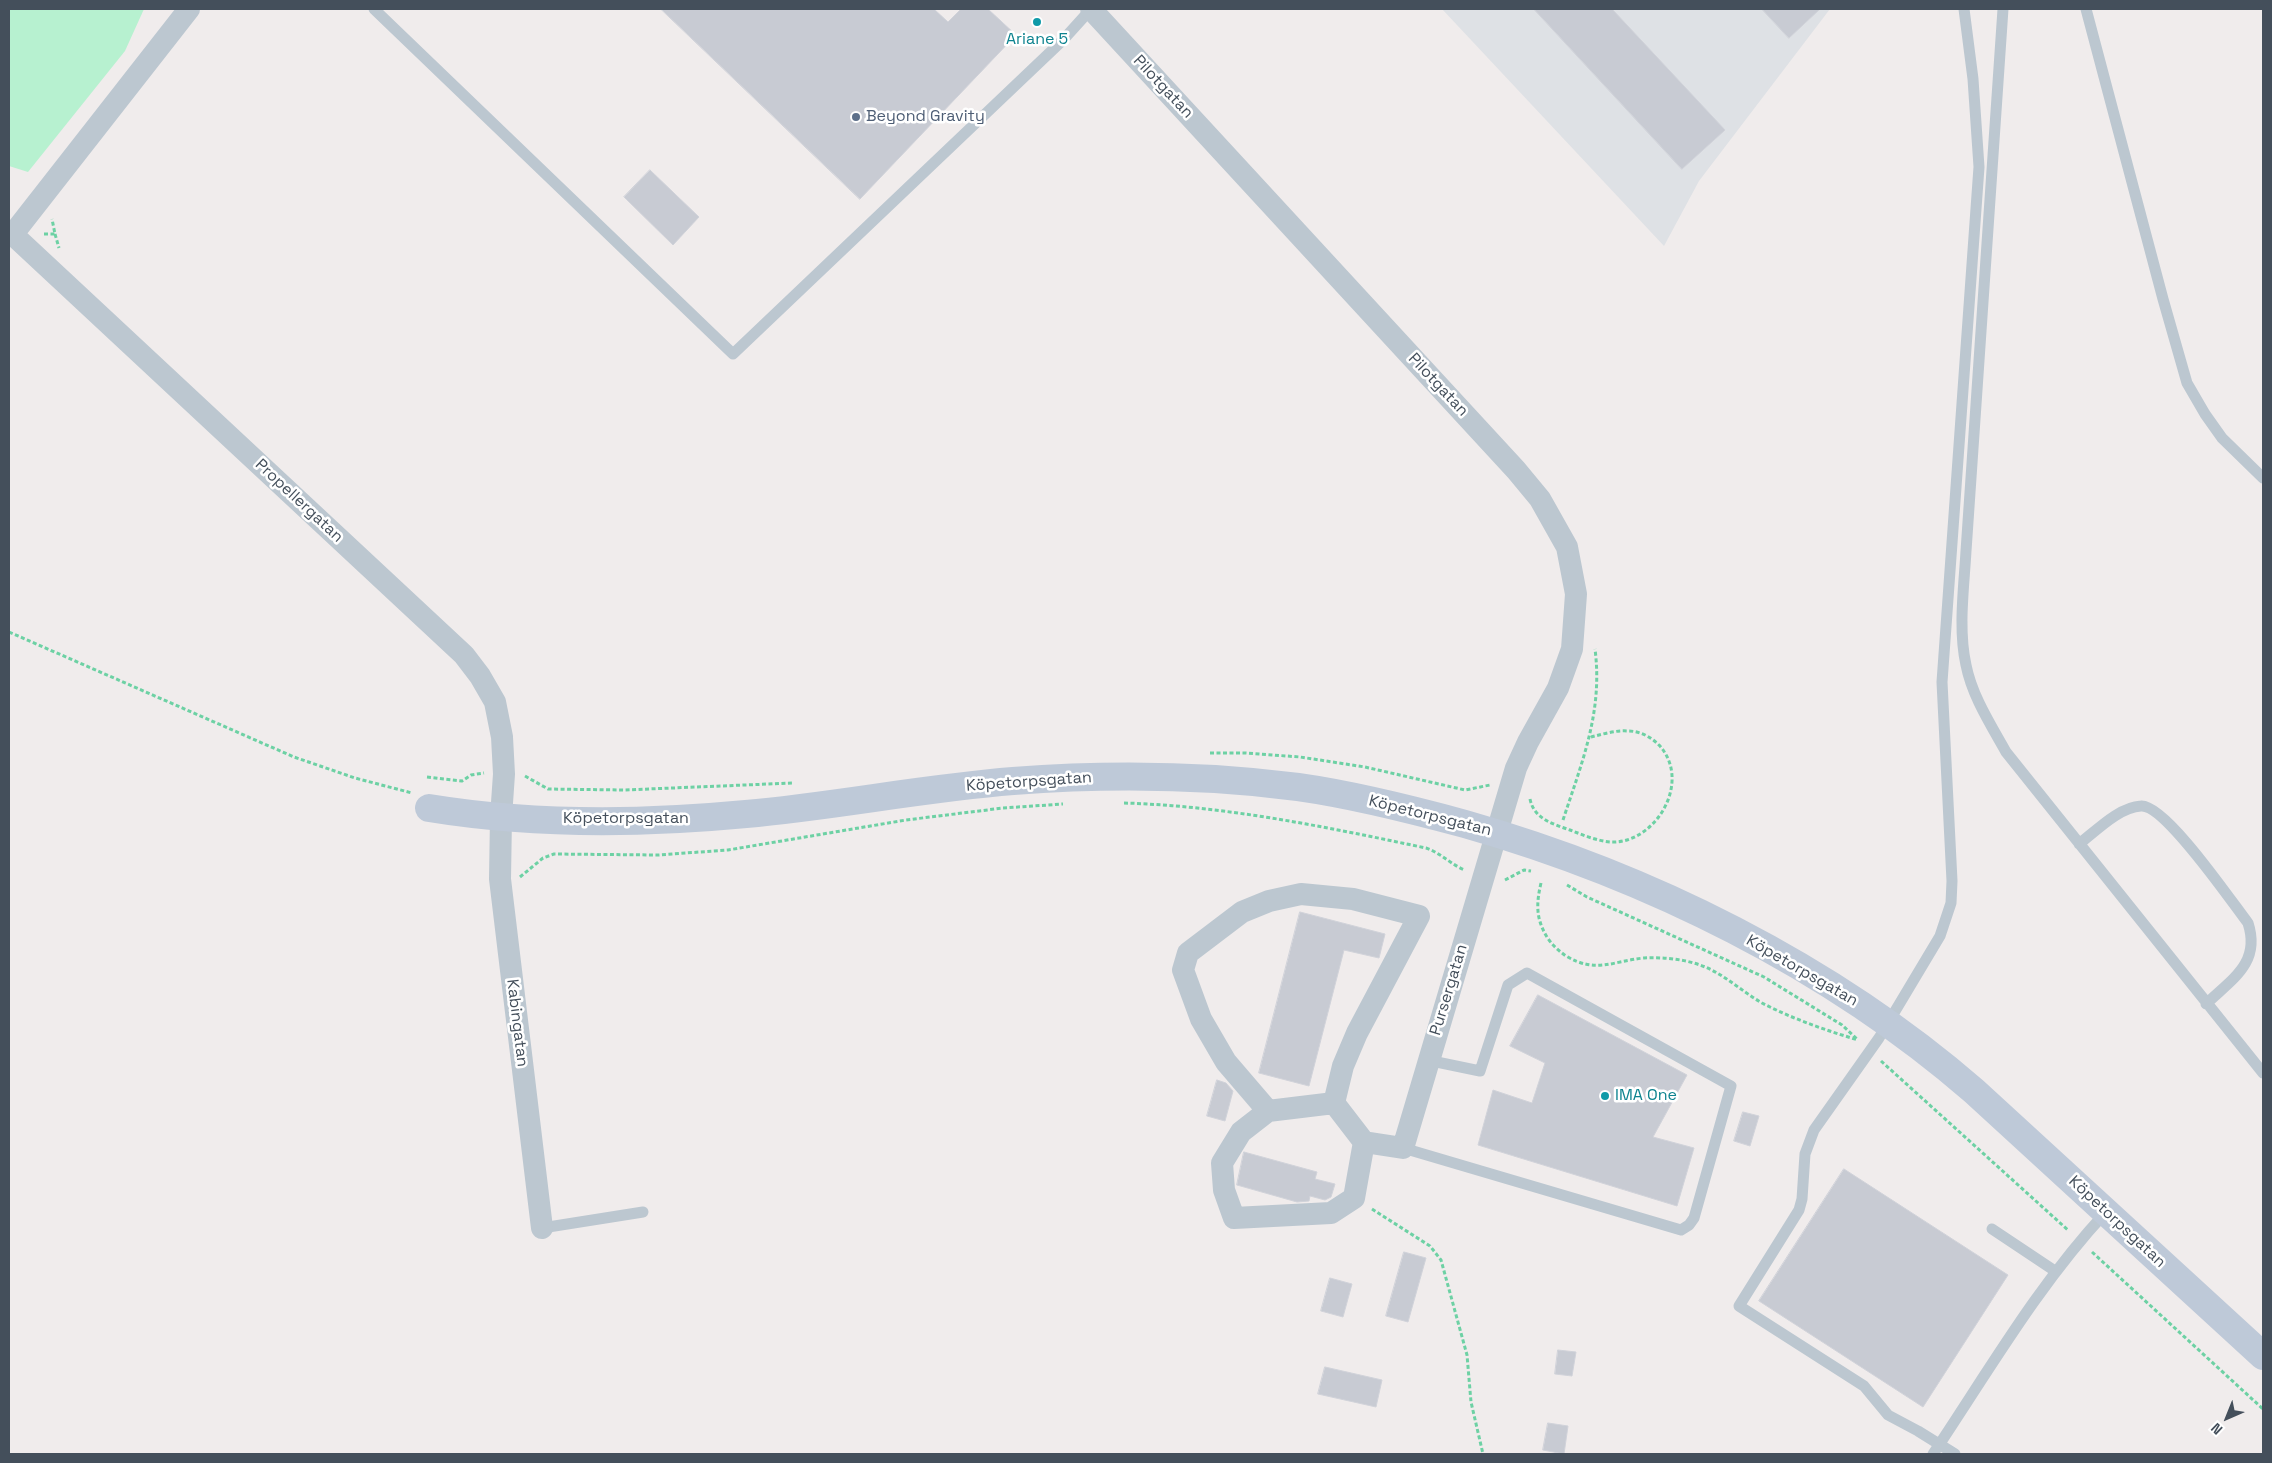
<!DOCTYPE html>
<html>
<head>
<meta charset="utf-8">
<style>
	body { margin:0 }
	#map { position:relative; width:2272px; height:1463px; overflow:hidden; background:#f0ecec; font-family:"Space Grotesk",sans-serif }
	canvas { display:block }
	.frame { position:absolute; inset:0; border:10px solid #444f5b; pointer-events:none }
	.north { position:absolute; left:2202px; top:1393px; width:50px; height:50px; -webkit-text-stroke:4px #fff; paint-order:stroke; rotate:224deg; font-size:14px; font-weight:700; line-height:20px; text-align:center; color:#444f5b }
	.north::after { content:''; display:block; margin:auto; width:18px; height:22px; background:#444f5b; clip-path:polygon(50% 0,100% 100%,50% 72%,0 100%) }
</style>
</head>
<body>
<div id="map">
<canvas width="2272" height="1463"></canvas>
<div class="frame"></div>
<div class="north">N</div>
</div>
<script>
const ctx = document.querySelector('canvas').getContext('2d');
ctx.lineJoin = 'round';
function paint(path, color) {
  ctx.fillStyle = color;
  ctx.fill(path, 'evenodd');
}
function strokePath(path, color, width, dash) {
  ctx.strokeStyle = color;
  ctx.lineWidth = width;
  ctx.lineCap = dash ? 'butt' : 'round';
  ctx.setLineDash(dash || []);
  ctx.stroke(path);
}
function drawText(font, color, halo, rows, align = 'center') {
  ctx.font = font + ' "Space Grotesk",sans-serif';
  ctx.lineWidth = 5;
  ctx.setLineDash([]);
  ctx.textBaseline = 'middle';
  ctx.strokeStyle = halo;
  ctx.fillStyle = color;
  for (const [text, x, y, turn = 0] of rows) {
    ctx.save();
    ctx.translate(x, y);
    ctx.rotate((+turn || 0) * Math.PI / 180);
    ctx.textAlign = isNaN(turn) ? turn : align;
    if (halo) ctx.strokeText(text, 0, 0);
    ctx.fillText(text, 0, 0);
    ctx.restore();
  }
}
paint(new Path2D(`
	M1442,9H1830L1699,181L1664,246Z`), '#dee1e5');
paint(new Path2D(`
	M9,9H144L125,51L28,172L9,166Z`), '#b7f1d0');
const building = new Path2D(`
	M661,9H934L948,22L961,9H988L1016,35L860,199Z
	M1534,9H1612L1725,130L1682,169Z
	M1762,9H1820L1789,38Z
	M650,170L699,217L673,245L624,197Z
	M1300,912L1385,934L1379,958L1344,950L1309,1086L1259,1073Z
	M1538,995L1687,1075L1653,1137L1694,1148L1677,1206L1478,1145L1493,1090L1532,1103L1545,1063L1510,1046Z
	M1217,1080L1226,1083L1233,1091L1225,1121L1207,1116Z
	M1743,1112L1759,1116L1750,1146L1734,1141Z
	M1244,1152L1317,1172L1315,1179L1335,1184L1331,1197L1325,1200L1310,1196L1309,1201L1297,1202L1237,1185Z
	M1844,1169L2008,1275L1923,1407L1759,1301Z
	M1404,1252L1426,1258L1408,1322L1386,1316Z
	M1330,1278L1352,1284L1343,1317L1321,1311Z
	M1558,1350L1576,1352L1572,1376L1555,1374Z
	M1325,1367L1382,1380L1376,1407L1318,1394Z
	M1548,1423L1568,1426L1564,1454L1543,1450Z`);
paint(building, '#c8cbd3');
strokePath(building, '#d0d2d9', 1);
strokePath(new Path2D(`
	M44,234H55L52,219
	M55,234L59,248
	M9,632L294,757L355,778L412,793
	M1210,753H1246L1300,757L1365,767L1465,790L1490,785
	M525,776L548,789L624,790L793,783
	M427,777L462,781L471,775L484,773
	M1530,799C1534,819 1553,824 1570,830C1583,835 1597,841 1611,842C1655,844 1693,782 1659,745C1651,737 1640,731 1628,731C1616,730 1603,734 1591,737
	M1124,803C1226,806 1326,827 1426,848C1441,853 1453,866 1465,870
	M1563,820C1582,762 1603,712 1595,649
	M520,877L543,858L554,854L658,855L728,850L906,820L1003,808L1063,804
	M1505,880L1524,870L1531,871
	M1541,883C1536,904 1536,919 1547,937C1552,945 1559,951 1566,956C1597,974 1612,961 1644,958C1662,957 1683,959 1700,965C1723,973 1741,991 1762,1003C1793,1019 1825,1030 1858,1040
	M1567,885L1587,897L1764,977L1842,1025L1858,1040
	M1881,1061L2069,1231
	M1372,1209L1430,1246L1441,1260L1467,1355L1471,1402L1483,1454
	M2092,1252L2263,1409`), '#6dd1a4', 3, [4, 2.5]);
strokePath(new Path2D(`
	M374,9L733,354L1063,40L1091,9
	M2003,9L1966,551C1964,587 1958,629 1966,665C1972,696 1991,725 2006,752L2263,1073
	M2086,9L2163,299L2187,383L2205,414L2222,438L2263,478
	M2079,844C2096,831 2119,807 2141,806C2165,804 2231,901 2248,923C2261,963 2232,979 2206,1004
	M1403,1148L1681,1230L1689,1225L1694,1218L1731,1086L1527,973L1508,985L1480,1071L1427,1060
	M542,1228L643,1212
	M1992,1229L2055,1271
	M1933,1454C1988,1372 2038,1285 2106,1212
	M1955,1454L1918,1431L1888,1415L1864,1386L1739,1306L1799,1210L1802,1199L1805,1154L1814,1130L1879,1038L1940,936L1951,903L1952,881L1942,682L1979,167L1973,79L1964,9`), '#bcc7d0', 11);
strokePath(new Path2D(`
	M1091,9L1516,470L1540,499L1567,547L1576,594L1572,649L1558,688L1528,742L1516,768L1403,1148L1364,1142
	M9,231L464,655L480,676L495,702L502,737L504,774L501,817L500,879L542,1228
	M13,234L189,9
	M1268,1111L1226,1062L1201,1019L1183,970L1188,953L1242,912L1269,901L1301,894L1353,899L1419,916L1357,1033L1343,1066L1334,1103L1364,1142L1354,1198L1331,1213L1234,1218L1224,1190L1222,1163L1241,1132L1268,1111L1334,1103`), '#bcc7d0', 22);
strokePath(new Path2D(`
	M429,808C533,825 641,824 746,814C835,806 924,788 1013,781C1108,774 1204,775 1298,787C1355,795 1410,809 1465,824C1648,876 1830,966 1974,1091L2263,1356`), '#bec9d8', 28);
for (const [x, y, r, color] of [
	[1037,22,5,"#0f9aa8"],
	[856,117,5,"#5c6f8a"],
	[1605,1096,5,"#0f9aa8"]
]) {
  const dot = new Path2D();
  dot.arc(x, y, r, 0, 2 * Math.PI);
  ctx.fillStyle = color;
  ctx.fill(dot);
  strokePath(dot, '#fff', 2);
}
drawText('16px', '#0d838f', '#fff', [
	["Ariane 5",1037,40],
	["IMA One",1615,1096,"left"]
]);
drawText('16px', '#444f5b', '#fff', [
	["Pilotgatan",1163,87,47],
	["Pilotgatan",1438,385,47],
	["Propellergatan",299,501,43],
	["Köpetorpsgatan",1029,782,-4],
	["Köpetorpsgatan",1430,816,14],
	["Köpetorpsgatan",626,819],
	["Köpetorpsgatan",1802,971,30],
	["Pursergatan",1449,990,-73],
	["Kabingatan",517,1023,83],
	["Köpetorpsgatan",2117,1222,43]
]);
drawText('16px', '#4e5e75', '#fff', [
	["Beyond Gravity",866,117]
], 'left');
</script>
</body>
</html>
